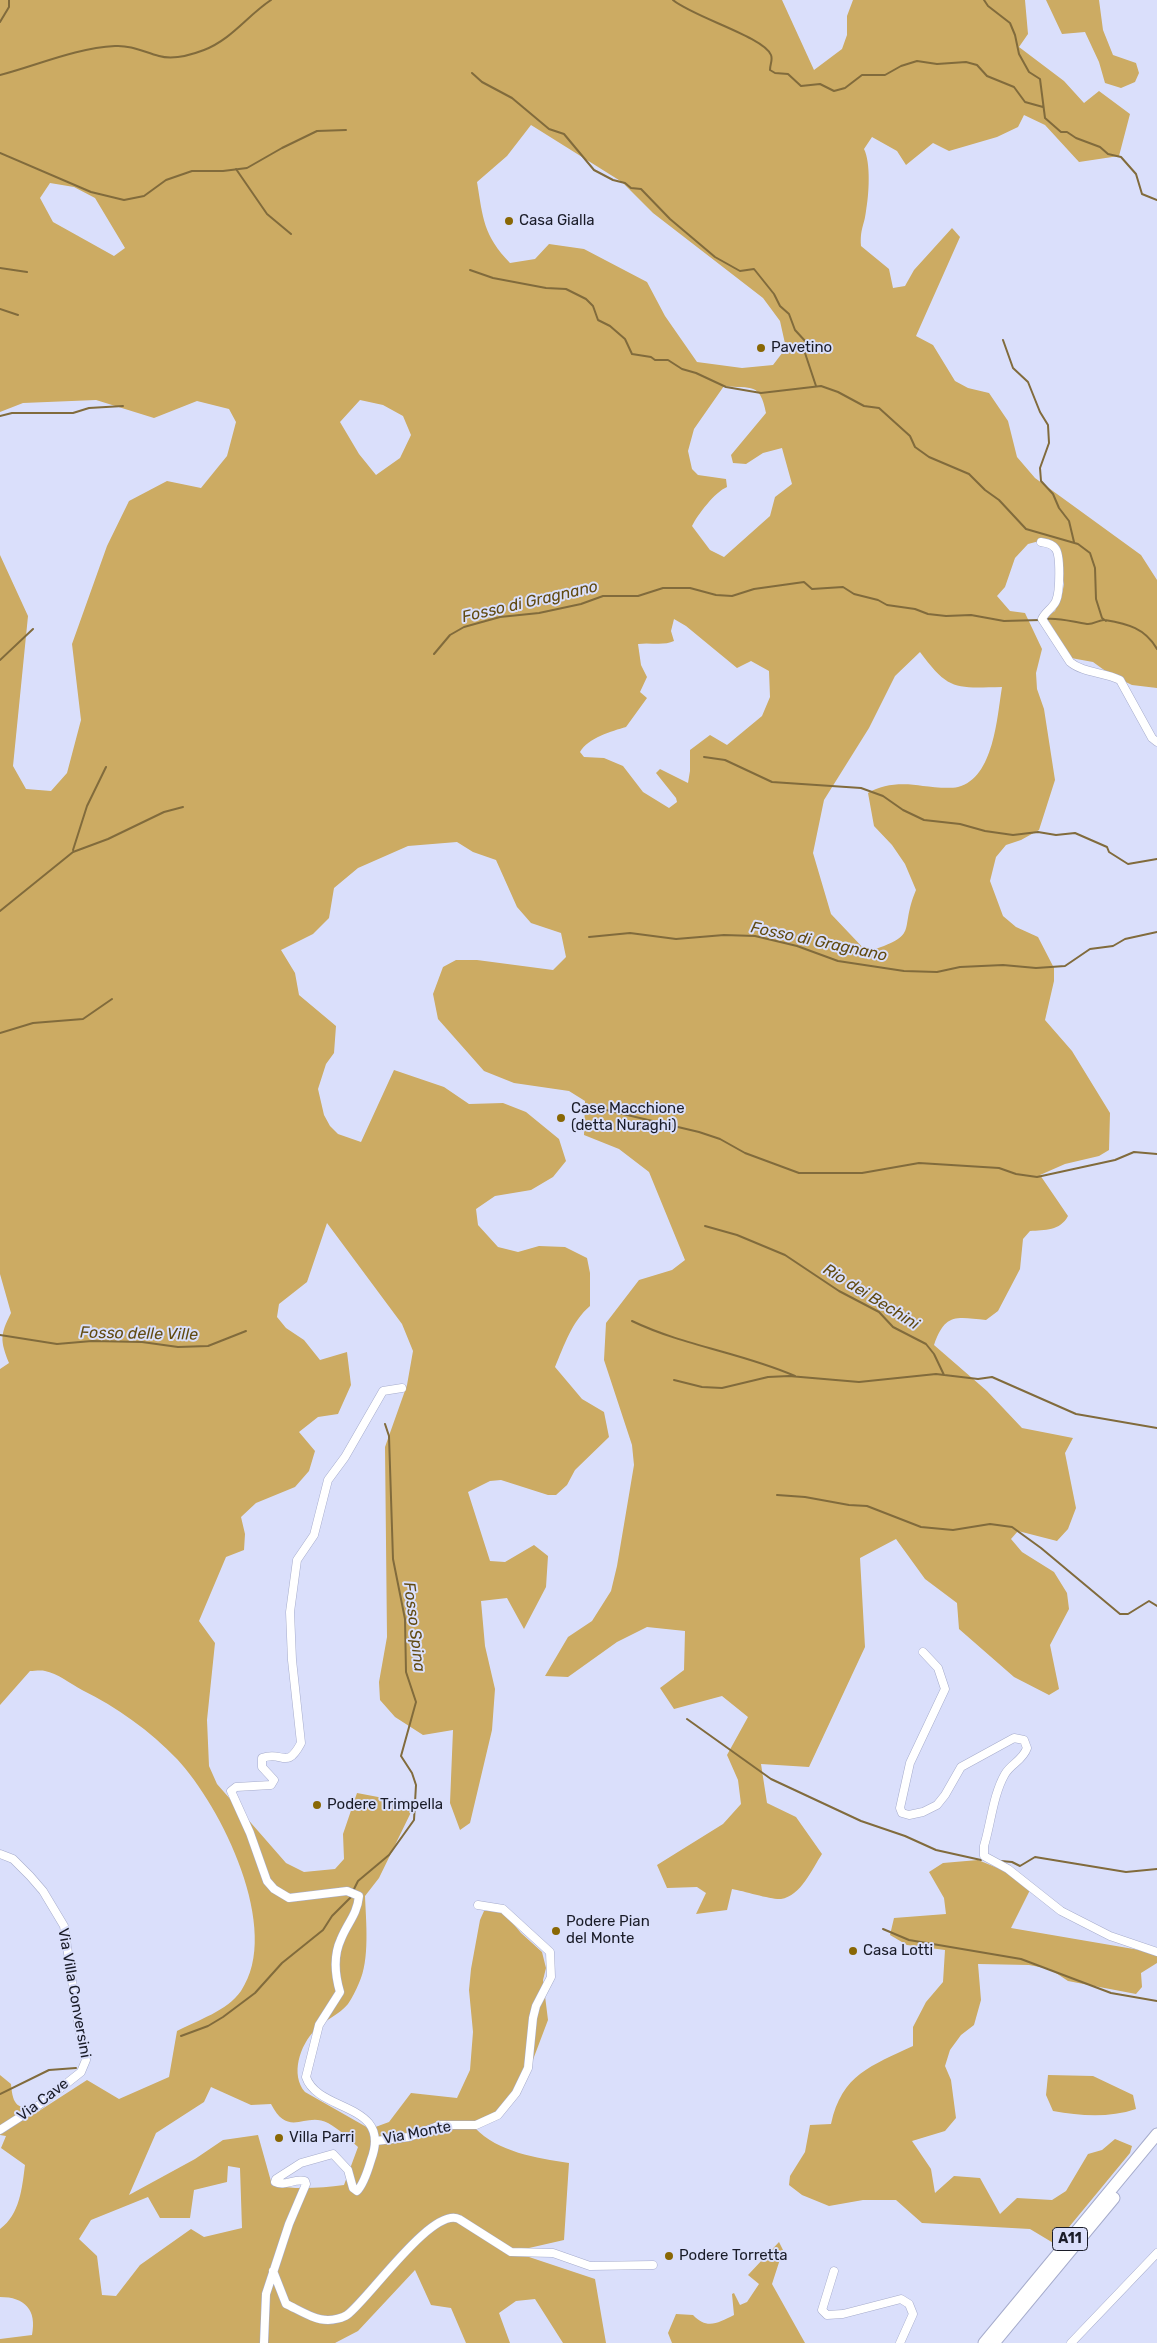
<!DOCTYPE html>
<html>
<head>
<meta charset="utf-8">
<style>
	body { margin:0 }
	canvas { display:block; background:#dadffb }
</style>
</head>
<body>
<canvas width="1157" height="2343"></canvas>
<script>
const ctx = document.querySelector('canvas').getContext('2d');
ctx.lineJoin = 'round';
function paint(path, color) {
  ctx.fillStyle = color;
  ctx.fill(path, 'evenodd');
}
function strokePath(path, color, width, dash) {
  ctx.strokeStyle = color;
  ctx.lineWidth = width;
  ctx.lineCap = dash ? 'butt' : 'round';
  ctx.setLineDash(dash || []);
  ctx.stroke(path);
}
function drawText(font, color, halo, rows, align = 'center') {
  ctx.font = font + ' Rubik,sans-serif';
  ctx.lineWidth = 4;
  ctx.setLineDash([]);
  ctx.textBaseline = 'middle';
  ctx.strokeStyle = halo;
  ctx.fillStyle = color;
  for (const [text, x, y, turn = 0] of rows) {
    ctx.save();
    ctx.translate(x, y);
    ctx.rotate((+turn || 0) * Math.PI / 180);
    ctx.textAlign = isNaN(turn) ? turn : align;
    if (halo) ctx.strokeText(text, 0, 0);
    ctx.fillText(text, 0, 0);
    ctx.restore();
  }
}
paint(new Path2D(`
	M0,0H782L814,70L842,49L847,35V16L853,0H1025L1028,34L1019,47L1064,81L1084,103L1099,91L1130,114L1119,156L1079,162L1045,125L1024,115L1018,127L997,137L949,151L933,143L906,165L897,151L872,137L864,149C871,163 869,195 866,211C864,227 860,228 861,246L889,269L893,288L905,286L914,270L952,228L960,237L916,336L933,345L955,381L968,388L989,393L1008,421L1017,457L1035,478L1141,555L1157,580V688L1132,685L1111,675L1093,662L1071,658L1046,617L1055,611L1062,594L1064,584L1061,572L1062,555L1057,546L1047,539L1028,544L1015,558L1005,587L997,596L1010,611L1025,613L1042,649L1036,673L1037,689L1044,709L1055,780L1039,830L1021,840L1006,845L996,857L990,881L1003,916L1016,927L1038,937L1054,968V981L1045,1020L1072,1051L1110,1113L1109,1150L1099,1156L1065,1164L1040,1175L1068,1216C1060,1231 1045,1230 1030,1231L1023,1239L1020,1269L998,1311L986,1320C956,1317 945,1313 934,1345L987,1391L1022,1428L1073,1438L1065,1453L1076,1508L1068,1529L1057,1541L1018,1531L1011,1539L1022,1552L1054,1572L1067,1593L1069,1609L1050,1645L1059,1689L1049,1695L1014,1677L959,1629L957,1603L925,1579L896,1539L860,1558L865,1647L809,1767L761,1764L767,1803L796,1817L822,1854C812,1869 801,1896 781,1899C772,1900 744,1891 732,1889L727,1910L696,1914L706,1893L697,1887L667,1888L657,1865L723,1824L741,1804L738,1780L727,1755L748,1717L722,1696L674,1709L660,1688L684,1670L685,1631L647,1627L617,1642L568,1677L545,1676L568,1637L592,1621L611,1591L617,1566L634,1465L632,1445L604,1360L606,1323L639,1280L672,1270L685,1260L649,1172L619,1149L584,1135L585,1101L569,1091L514,1083L484,1071L438,1019L433,994L443,967L456,960H477L553,970L566,957L561,933L531,923L517,907L496,860L473,852L457,842L408,846L358,868L334,888L329,918L313,934L281,950L295,973L299,995L336,1026L334,1053L326,1064L318,1089L324,1115L330,1126L338,1134L361,1142L394,1070L444,1087L469,1104L503,1103L526,1112L559,1139L566,1161L553,1177L531,1190L495,1196L476,1209L478,1225L498,1247L518,1252L539,1246L565,1247L587,1258L590,1273V1306C572,1321 564,1346 555,1367L582,1399L604,1412L609,1437L575,1470L567,1485L556,1495H548L501,1480L490,1481L468,1492L490,1561L505,1562L534,1545L548,1556L546,1587L524,1629L507,1598L481,1601L485,1646L495,1689L492,1730L470,1823L460,1830L450,1803L453,1730L423,1735L395,1717L380,1700L379,1682L387,1637L385,1447L407,1385L413,1351L402,1324L327,1223L307,1282L279,1304L277,1317L286,1328L304,1340L320,1360L347,1352L351,1385L338,1414L318,1417L299,1432L315,1451L309,1471L295,1487L256,1503L241,1517L245,1534L244,1550L226,1557L199,1621L215,1643L207,1720L209,1766L217,1784L286,1863L304,1872L335,1869L344,1859L343,1834L357,1793L415,1804L379,1878L365,1896C366,1921 370,1960 359,1983C356,1990 352,1998 348,2004C340,2014 325,2020 315,2030C300,2045 290,2075 305,2092L370,2129L389,2122L411,2093L457,2098L470,2070L473,2032L469,1990L471,1969L480,1920L484,1911L498,1910L505,1914L521,1933L542,1952L546,1968L543,1980L548,2020L520,2094L475,2128C498,2152 536,2158 569,2163L564,2240L529,2248L526,2256L595,2279L606,2343H563L535,2299L516,2301L499,2313L510,2343H466L451,2308L431,2305L415,2270L358,2331L335,2343H0V2339L32,2335C37,2310 25,2297 0,2297V2229C20,2214 22,2188 25,2165L1,2148L6,2136L0,2135V2075L11,2084C13,2107 17,2107 39,2111L87,2080L119,2099L169,2077L177,2031C198,2020 227,2011 241,1991C283,1930 221,1806 177,1759C150,1731 117,1707 82,1690C71,1684 57,1673 45,1671C41,1670 34,1671 30,1671L0,1705V1369L9,1363C0,1340 0,1335 11,1313L0,1274V555L28,616L13,766L26,789L51,791L67,773L81,720L72,644L107,546L129,501L167,481L201,488L227,456L236,422L229,409L197,401L154,418L96,400L23,403L0,412ZM531,125L622,182L653,213L763,298L780,321L786,348L773,365L742,368L697,362L665,316L647,282L584,249L549,244L535,259L510,263C483,235 483,218 477,182L507,156ZM50,183L74,187L95,198L125,248L114,256L53,222L40,198ZM724,386C752,389 760,382 766,413L731,455L733,463L746,464L763,453L782,448L792,484L775,497L770,516L724,557L710,550L692,526C698,514 715,492 727,487L726,479L698,475L692,469L688,451L694,429ZM360,400L383,405L403,416L411,435L400,458L376,475L359,454L340,422ZM674,619L686,626L737,668L751,661L769,671L770,697L762,716L727,745L710,735L690,750V771L688,783L660,769L656,773L676,798L677,802L669,808L643,792L623,766L604,758L584,757L580,752C588,738 612,731 626,727L647,698L640,692L647,677L641,665L638,644C649,642 664,646 674,641L671,631ZM920,652C949,691 955,688 1002,687C997,717 994,778 958,787C948,789 933,787 923,786C905,783 884,783 868,793L874,826L892,845L905,864L916,890C898,933 922,934 867,952L831,914L813,853L824,800L869,728L895,676ZM211,2087L251,2105L271,2104C289,2139 305,2111 328,2123C339,2129 349,2139 358,2147L344,2185C320,2188 295,2190 272,2185L258,2135L223,2140L195,2159L129,2195L156,2133L204,2102ZM228,2166L240,2168L242,2228L204,2237L191,2229L140,2265L116,2296L102,2295L97,2256L79,2239L91,2220L148,2197L160,2218H190L194,2190L227,2182Z
	M1046,0H1099L1103,30L1113,55L1136,63L1139,73L1135,82L1121,88L1105,83L1099,62L1085,32L1062,34Z
	M978,1860L1005,1871L1030,1890L1011,1928L1157,1953V1963L1141,1973L1142,1987L1136,1994L1068,1981L1050,1969L1029,1965L978,1964L981,2000L974,2025L961,2035L950,2050L945,2066L951,2080L956,2118L945,2131L912,2141L931,2169L935,2193L954,2176L980,2178L1000,2214L1017,2198L1052,2200L1066,2191L1088,2154L1102,2150L1115,2139L1132,2146L1130,2153L1055,2244L1030,2229L922,2223L896,2200H863L829,2206L802,2195L789,2185L790,2176L805,2152L810,2125L831,2124C842,2074 871,2066 913,2046V2027L926,2002L943,1982L945,1950L907,1945L890,1935L894,1918L946,1914L944,1898L929,1872L943,1863Z
	M1048,2075L1093,2076L1133,2095L1136,2109C1109,2118 1081,2116 1053,2111L1046,2095Z
	M779,2242L783,2250L772,2284L805,2343H672L668,2333L676,2314L693,2315C707,2330 718,2323 734,2315L732,2294L734,2293L740,2305L747,2302L759,2284L748,2275Z`), '#ccab63');
strokePath(new Path2D(`
	M673,0C693,17 764,37 771,55C773,60 770,64 770,70L775,73L788,74L801,86L820,84L834,91L845,88L862,75H885L901,66L917,61L937,64L966,62L977,65L987,76L1014,87L1025,102L1043,107
	M984,0L988,6L1010,23L1015,35L1019,54L1029,72L1040,79L1045,118L1061,132H1067L1076,138L1100,147L1108,154L1121,157L1136,174L1142,194L1157,200
	M0,22L9,7V0
	M472,73L482,82L512,98L549,129L564,134L594,170L613,180L625,183L631,188L641,189L670,219L715,257L740,271L754,269L774,294L780,306L789,314L795,330L806,342L805,353L816,386
	M0,75C38,65 76,48 115,46C131,45 144,52 159,56C173,60 191,55 204,50C232,39 247,16 271,0
	M0,153L91,192L124,200L144,196L166,180L192,171H223L247,168L282,148L317,131L346,130
	M236,169L267,214L291,234
	M0,268L27,272
	M470,270L493,278L546,288L566,289L586,299L593,306L598,320L610,326L625,339L632,354L651,357L655,360H668L682,369L696,373L726,387L761,393L821,386L838,392L864,406L879,408L910,436L915,447L929,457L969,474L985,490L999,500L1026,529L1078,544L1090,553L1095,568L1096,599L1102,618L1106,621
	M0,309L18,315
	M1003,340L1013,368L1028,382L1040,412L1048,425L1049,443L1040,468L1041,481L1053,494L1059,508L1069,521L1074,542
	M0,416L12,413H73L89,408L123,406
	M1044,619C1060,617 1072,622 1087,624C1093,625 1100,619 1105,620C1128,624 1145,628 1157,649
	M434,654L450,635L464,627L500,617L539,613L581,604L603,596H638L663,588H690L716,595L732,596L754,589L804,582L812,589L843,587L854,594L878,600L887,605L915,609L928,614L946,616L971,615L1004,621L1040,620
	M0,660L33,629
	M704,757L725,760L772,782L861,788L883,796L903,810L924,820L960,824L985,831L1013,835L1038,832L1056,835L1075,833L1107,847L1109,852L1128,864L1157,859
	M73,850L87,806L106,767
	M0,911L73,852L108,839L164,812L183,807
	M589,937L630,933L676,939L724,935L755,936L797,946L838,961L904,971L937,972L960,967L1003,965L1036,968L1065,966L1090,949L1113,946L1125,939L1157,932
	M0,1033L33,1023L83,1019L112,999
	M606,1110L699,1132L720,1139L745,1153L799,1173H862L919,1163L999,1168L1016,1174L1037,1177L1115,1160L1134,1152L1157,1154
	M705,1226L737,1235L785,1255L839,1291L879,1312L893,1327L926,1344L934,1354L944,1375
	M632,1321C684,1346 743,1353 795,1376
	M0,1335L57,1344L92,1341L142,1342L178,1347L208,1346L246,1331
	M674,1380L702,1387L722,1388L768,1377L789,1376L859,1382L936,1374L978,1379L992,1377L1076,1414L1157,1428
	M777,1495L805,1497L849,1505L867,1506L921,1527L953,1530L990,1524L1012,1527L1041,1548L1120,1614H1128L1149,1601L1157,1606
	M687,1719L771,1779L861,1821L905,1836L936,1850L981,1860
	M1001,1861L1012,1862L1020,1866L1035,1857L1126,1872L1157,1869
	M353,1891L358,1881L389,1855L414,1820L416,1785L412,1773L401,1756L416,1702L406,1672L405,1619L393,1559L389,1436L385,1424
	M883,1929L909,1940L1021,1959L1111,1993L1157,2001
	M181,2036L208,2026L223,2017L255,1993L282,1963L323,1930L332,1916L351,1897
	M0,2094L49,2070L76,2068`), '#816b3c', 2);
const minor = new Path2D(`
	M1041,542C1046,543 1051,543 1055,548C1061,554 1060,592 1056,601C1053,608 1045,612 1042,619L1070,662C1083,673 1104,672 1120,680L1152,738L1157,742
	M923,1652L938,1668L945,1689L910,1763L900,1808L902,1813L909,1815L923,1812L937,1805L945,1795L961,1767L1014,1738L1024,1740L1027,1748C1023,1760 1011,1764 1005,1774C993,1795 991,1823 984,1846V1856L1008,1869L1061,1911L1110,1936L1157,1952
	M0,1854L13,1859L30,1876L43,1891L64,1926L79,2028L86,2060L81,2072L42,2103L0,2130
	M376,2141L409,2137L441,2125H476L498,2115L516,2093L528,2068L533,2018L536,2006L551,1977L550,1952L503,1909L478,1905
	M273,2271L286,2304C299,2310 314,2320 328,2320C333,2320 343,2318 347,2315C368,2300 432,2206 459,2219L511,2252L553,2253L590,2266L653,2265
	M834,2271L822,2310L827,2315L843,2314L901,2299L909,2304L913,2314L900,2343
	M264,2343L266,2294L289,2224L306,2184L305,2181C294,2178 285,2187 275,2182L276,2179L301,2163L333,2154L348,2170L353,2188L357,2191C364,2184 368,2170 371,2160C393,2102 318,2113 306,2077L319,2025L340,1992C335,1975 333,1956 341,1939C348,1922 357,1915 359,1896L347,1891L289,1898L274,1889L267,1881L250,1833L231,1791L236,1787L271,1785L274,1780L262,1767V1758C283,1750 286,1771 301,1743L292,1660L290,1612L297,1560L314,1535L328,1480L345,1457L383,1391L402,1388
	M1071,2343L1157,2253`);
const highway = new Path2D(`
	M984,2343L1157,2134
	M994,2343L1114,2198`);
strokePath(minor, '#a6accc', 9);
strokePath(highway, '#a6accc', 13);
strokePath(minor, '#fff', 8);
strokePath(highway, '#fff', 11);
for (const [x, y, r, color] of [
	[509,221,5,"#896704"],
	[761,348,5,"#896704"],
	[561,1118,5,"#896704"],
	[317,1805,5,"#896704"],
	[556,1931,5,"#896704"],
	[853,1951,5,"#896704"],
	[279,2138,5,"#896704"],
	[669,2256,5,"#896704"]
]) {
  const dot = new Path2D();
  dot.arc(x, y, r, 0, 2 * Math.PI);
  ctx.fillStyle = color;
  ctx.fill(dot);
  strokePath(dot, '#dadffb', 2);
}
for (const [x, y, w] of [
	[1070,2239,35]
]) {
  const box = new Path2D();
  box.roundRect(x - w / 2, y - 11.5, w, 23, 4);
  ctx.fillStyle = '#dadffb';
  ctx.fill(box);
  strokePath(box, '#1a1c28', 1);
}
drawText('bold 14px', '#1a1c28', null, [
	["A11",1070,2239]
]);
drawText('15px', '#1a1c28', '#dadffb', [
	["Casa Gialla",519,221],
	["Pavetino",771,348],
	["Case Macchione",571,1109],
	["(detta Nuraghi)",571,1126],
	["Podere Trimpella",327,1805],
	["Podere Pian",566,1922],
	["del Monte",566,1939],
	["Casa Lotti",863,1951],
	["Villa Parri",289,2138],
	["Podere Torretta",679,2256]
], 'left');
drawText('15px', '#1a1c28', '#dadffb', [
	["Via Villa Conversini",74,1993,80],
	["Via Cave",43,2100,-37],
	["Via Monte",417,2133,-11]
]);
drawText('italic 16px', '#614a11', '#dadffb', [
	["Fosso di Gragnano",530,602,-13],
	["Fosso di Gragnano",819,942,12],
	["Rio dei Bechini",871,1297,32],
	["Fosso delle Ville",139,1334,1],
	["Fosso Spina",414,1627,83]
]);
</script>
</body>
</html>
